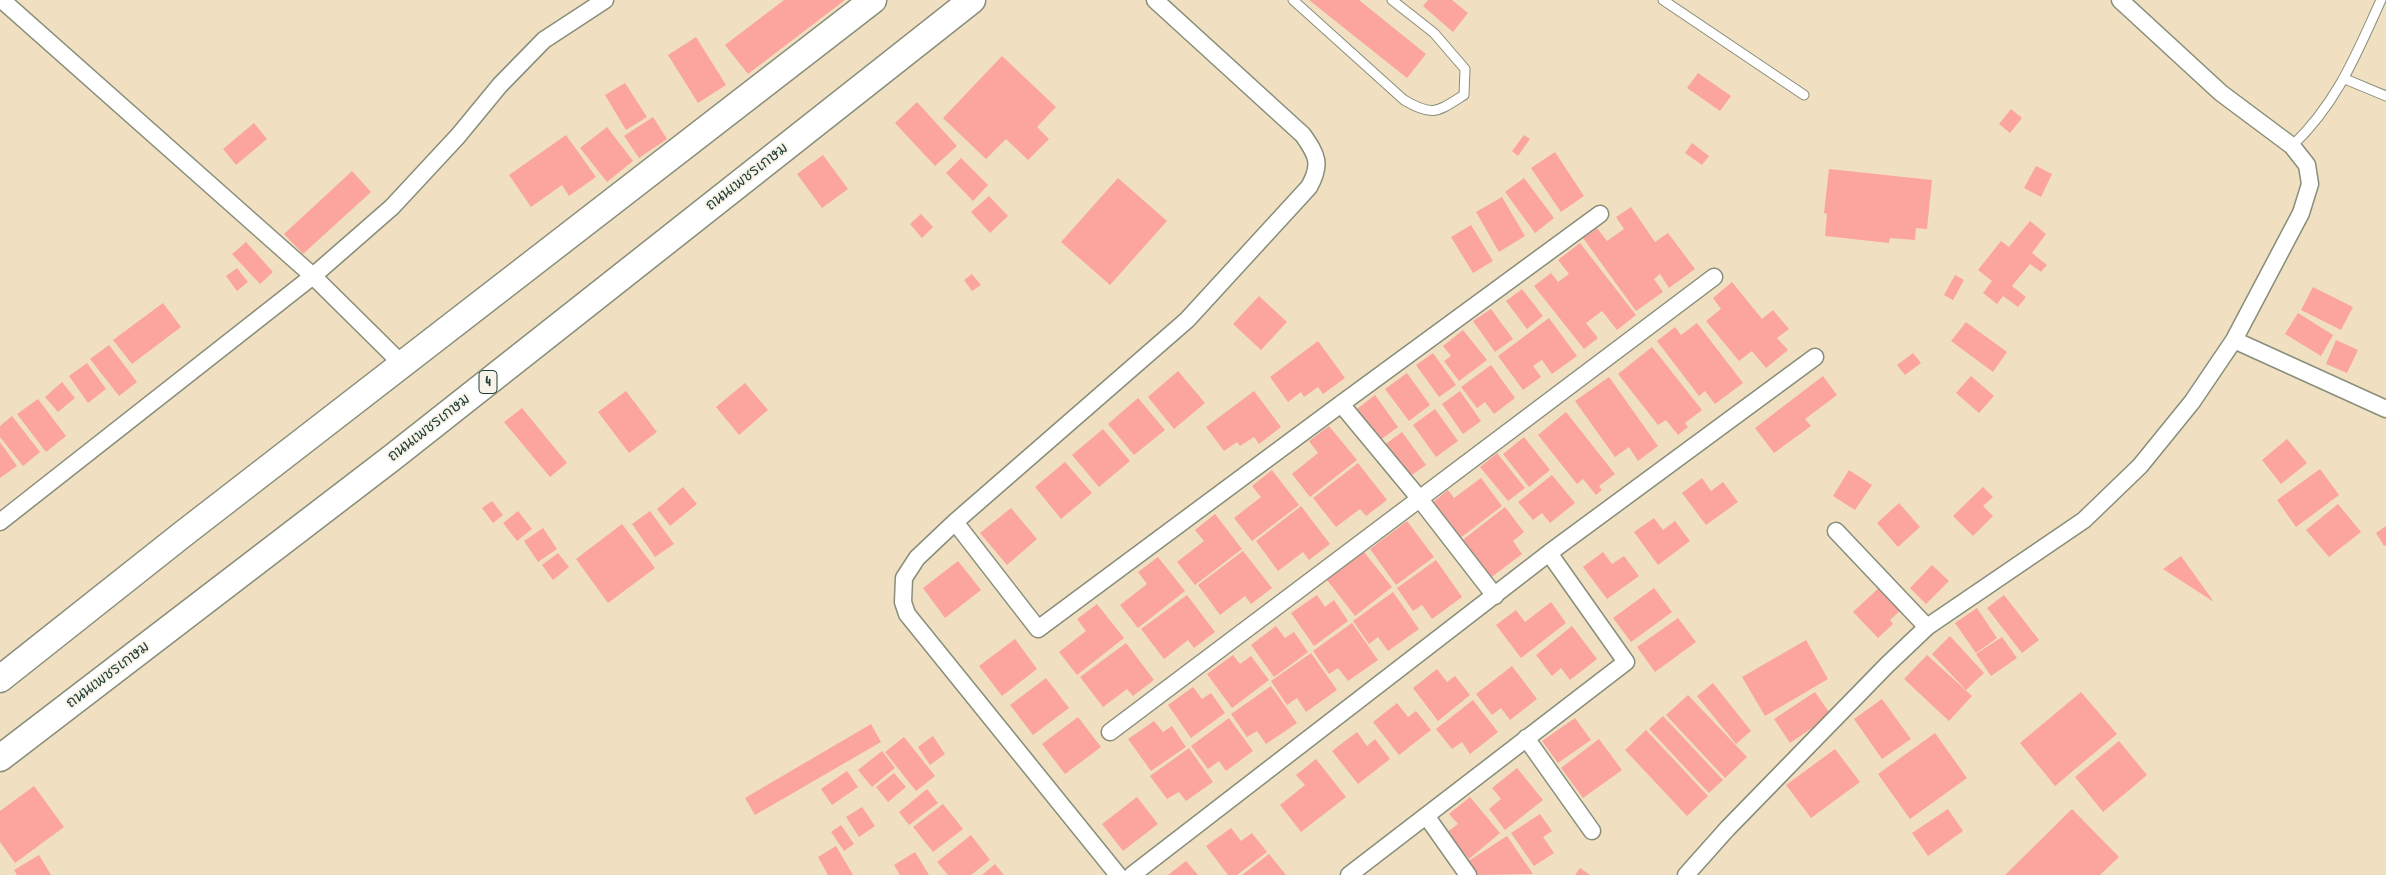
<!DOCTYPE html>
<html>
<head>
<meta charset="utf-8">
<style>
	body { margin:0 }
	canvas { display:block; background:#f0dfc0 }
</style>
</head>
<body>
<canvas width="2386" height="875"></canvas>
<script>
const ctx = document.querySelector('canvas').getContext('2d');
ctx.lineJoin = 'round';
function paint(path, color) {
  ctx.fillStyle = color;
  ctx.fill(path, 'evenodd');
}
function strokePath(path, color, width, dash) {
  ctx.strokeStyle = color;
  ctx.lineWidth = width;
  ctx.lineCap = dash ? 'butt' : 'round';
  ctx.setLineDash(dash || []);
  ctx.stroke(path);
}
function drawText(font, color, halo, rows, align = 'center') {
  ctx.font = font + ' "Patrick Hand","Playpen Sans Thai",sans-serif';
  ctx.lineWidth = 4;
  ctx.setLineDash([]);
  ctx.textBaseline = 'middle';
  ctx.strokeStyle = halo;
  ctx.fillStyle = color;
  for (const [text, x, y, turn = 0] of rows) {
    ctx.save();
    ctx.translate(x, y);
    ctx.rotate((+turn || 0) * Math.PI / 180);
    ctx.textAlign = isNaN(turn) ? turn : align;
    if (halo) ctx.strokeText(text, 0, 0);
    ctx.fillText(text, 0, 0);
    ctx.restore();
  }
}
paint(new Path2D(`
	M784,0H845L748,74L725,45Z
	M1309,0H1359L1426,54L1407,78Z
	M1428,0H1452L1468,13L1453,32L1423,6Z
	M696,37L726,85L698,103L668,55Z
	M1002,56L1056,107L1037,127L1049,139L1028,160L1006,139L986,159L943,118Z
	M1698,73L1731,96L1720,111L1687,88Z
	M625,83L647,117L626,130L605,95Z
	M917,102L957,146L935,166L895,123Z
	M2011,109L2022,118L2010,133L1999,124Z
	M653,117L667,139L639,158L624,136Z
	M254,123L267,139L236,165L223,149Z
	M607,127L633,161L607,182L580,148Z
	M566,135L596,177L569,196L562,185L531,207L509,175Z
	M1524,135L1530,139L1518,156L1512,151Z
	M1692,143L1709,156L1702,165L1685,153Z
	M1555,152L1584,196L1561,212L1531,168Z
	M823,155L848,189L822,208L797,174Z
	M961,158L988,185L973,201L946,173Z
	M2036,166L2052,174L2041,197L2024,188Z
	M1829,169L1932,180L1927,229L1916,228L1915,240L1890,238L1889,243L1825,236L1827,214L1824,213Z
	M352,171L371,192L303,254L284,234Z
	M1118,178L1167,221L1110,285L1061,242Z
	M1524,178L1554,218L1535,233L1505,192Z
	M989,196L1008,216L990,233L971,212Z
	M1502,197L1525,236L1499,252L1476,212Z
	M1631,207L1655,242L1668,233L1695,269L1669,288L1660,274L1654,279L1663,292L1636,311L1583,238L1597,228L1607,241L1624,229L1616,217Z
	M921,214L933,227L922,238L910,224Z
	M2030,221L2046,234L2032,253L2047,265L2041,272L2030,264L2012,286L2026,297L2018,307L2003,296L1997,304L1983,293L1992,281L1978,270L2001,241L2009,247Z
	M1471,225L1493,261L1473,273L1451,237Z
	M246,242L273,272L260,284L232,254Z
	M1580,243L1636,315L1617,330L1602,311L1586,323L1598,338L1584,349L1534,286L1551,273L1558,282L1569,274L1558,260Z
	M237,268L248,282L237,291L226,276Z
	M972,274L981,285L972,291L964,280Z
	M1955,275L1964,280L1953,300L1944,295Z
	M1732,282L1762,319L1773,310L1789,329L1777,338L1788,350L1766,368L1752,351L1739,361L1706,321L1721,309L1713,298Z
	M2313,287L2353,307L2341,330L2301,310Z
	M1522,289L1543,316L1527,329L1506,301Z
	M1259,296L1287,322L1261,350L1233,324Z
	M163,303L181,327L132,364L113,340Z
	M1491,309L1513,339L1495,352L1473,321Z
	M2298,313L2333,335L2321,356L2285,334Z
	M1549,318L1577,356L1552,374L1542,360L1533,366L1541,377L1523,390L1498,356Z
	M1966,322L2007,352L1993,372L1951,341Z
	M1697,323L1743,383L1715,404L1705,391L1699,396L1657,341L1675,327L1681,335Z
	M1463,330L1487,360L1459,381L1444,361L1451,356L1443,346Z
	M2336,340L2358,350L2347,373L2326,364Z
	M1318,341L1345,378L1323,394L1318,387L1304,397L1301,392L1288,402L1270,377Z
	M109,345L137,382L119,396L90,359Z
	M1652,347L1702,410L1685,423L1688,427L1678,435L1666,420L1658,425L1618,374Z
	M1433,353L1456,385L1439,397L1416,365Z
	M1913,353L1921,363L1905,375L1897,365Z
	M87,363L106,389L88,403L69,376Z
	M1491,365L1515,398L1494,414L1485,402L1477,408L1461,387Z
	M1178,371L1205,403L1174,429L1148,397Z
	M1407,373L1430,405L1409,421L1385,389Z
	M1823,376L1837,395L1805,419L1811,426L1774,453L1755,428Z
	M1971,376L1994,396L1979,413L1956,393Z
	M1609,377L1658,446L1638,461L1629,447L1615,457L1575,401Z
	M62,382L75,398L58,412L45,397Z
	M745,383L768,410L739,435L716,407Z
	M626,391L657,432L629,453L598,412Z
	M1254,391L1281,427L1259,444L1254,437L1240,446L1237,442L1224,451L1206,427Z
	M1460,391L1481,421L1463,434L1442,404Z
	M1375,395L1398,427L1379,441L1357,409Z
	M1138,398L1165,430L1134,455L1108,424Z
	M38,399L66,436L46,452L17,414Z
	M522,408L567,463L550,477L504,422Z
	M1435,409L1458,441L1436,457L1413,425Z
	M1566,412L1615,474L1599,486L1602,490L1596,495L1583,479L1577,484L1538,435Z
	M12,416L40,452L23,466L0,437V426Z
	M1329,426L1357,460L1310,497L1292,474L1318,453L1309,441Z
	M1103,429L1130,461L1099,487L1072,455Z
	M1402,432L1426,465L1406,479L1383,446Z
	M1524,437L1550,470L1529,487L1503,454Z
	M2287,439L2307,463L2281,484L2262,460Z
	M0,442L17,466L0,478Z
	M1497,453L1525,488L1508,501L1480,467Z
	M1065,462L1092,493L1061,519L1035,487Z
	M1358,463L1387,500L1366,516L1360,509L1336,527L1313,498Z
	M2320,469L2339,495L2296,527L2277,500Z
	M1272,470L1299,505L1252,541L1234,518L1261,497L1252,486Z
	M1849,470L1872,485L1855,510L1833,496Z
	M1552,475L1575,503L1550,523L1542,513L1533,520L1518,502Z
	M1481,478L1502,506L1459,539L1432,503L1448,490L1454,498Z
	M1702,478L1711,491L1723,482L1738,502L1706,525L1682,493Z
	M683,487L697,504L670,526L657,509Z
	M1983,487L1993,497L1983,506L1993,516L1973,536L1953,516Z
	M492,501L503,515L493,523L482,508Z
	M1899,503L1920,527L1898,547L1877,523Z
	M2338,504L2361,532L2329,557L2306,530Z
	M1301,506L1330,544L1309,560L1303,552L1278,571L1256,541Z
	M1505,507L1524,532L1513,541L1522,554L1489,579L1460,542Z
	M1011,508L1037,539L1007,565L980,533Z
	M518,511L532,529L517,541L503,523Z
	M650,511L674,544L655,557L632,524Z
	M1215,514L1242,549L1195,585L1177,562L1204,541L1195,530Z
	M1654,518L1663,530L1675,521L1690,541L1658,565L1634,532Z
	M1407,521L1434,557L1396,585L1370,549Z
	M622,524L655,568L608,603L576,559Z
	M2386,526V545L2384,546L2376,533Z
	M543,528L557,549L538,562L524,541Z
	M1243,551L1272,588L1251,604L1245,596L1220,615L1198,585Z
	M1364,552L1392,587L1355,616L1327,580Z
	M1603,552L1612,564L1624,556L1639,576L1607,599L1583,567Z
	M558,553L569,567L553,580L542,565Z
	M2181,556L2214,602L2163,569Z
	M1158,557L1185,591L1138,628L1120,605L1147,584L1138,572Z
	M1436,560L1462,597L1432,619L1422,605L1413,611L1397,588Z
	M958,561L981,590L945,618L923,588Z
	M1932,565L1949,581L1926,604L1910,588Z
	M1883,584L1904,607L1890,620L1893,624L1878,638L1853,612Z
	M1654,588L1672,612L1631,642L1613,618Z
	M1393,592L1419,629L1388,651L1378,637L1369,644L1353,621Z
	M1187,595L1215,632L1194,648L1188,640L1164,659L1141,629Z
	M1317,595L1325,607L1334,600L1348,621L1314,646L1291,613Z
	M2004,595L2039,640L2022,653L1987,608Z
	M1551,602L1566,623L1521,658L1496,625L1516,610L1525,622Z
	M1097,604L1124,638L1077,675L1059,652L1086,631L1077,619Z
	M1977,608L1997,638L1976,653L1955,623Z
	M1678,618L1696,642L1655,672L1637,647Z
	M1352,623L1378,660L1348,681L1338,668L1329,674L1313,651Z
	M1276,626L1285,638L1294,632L1308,652L1274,677L1251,645Z
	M1572,626L1597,659L1570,680L1561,668L1552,676L1536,655Z
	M1950,636L1984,673L1966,690L1932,654Z
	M2002,637L2017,658L1991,676L1976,654Z
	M1015,639L1037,669L1002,696L979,666Z
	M1806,640L1828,679L1765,716L1742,677Z
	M1126,643L1154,680L1133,696L1127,689L1103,707L1080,677Z
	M1311,653L1337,690L1306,712L1297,698L1287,705L1271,681Z
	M1233,655L1240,664L1251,656L1269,680L1232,708L1207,674Z
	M1927,655L1972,696L1949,721L1904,679Z
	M1512,666L1537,699L1510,720L1501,708L1492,715L1476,694Z
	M1437,669L1447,682L1455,676L1470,695L1438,721L1413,688Z
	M1046,678L1069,708L1033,735L1010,705Z
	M1713,683L1751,731L1736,744L1697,696Z
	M1271,686L1297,723L1266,744L1257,731L1247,737L1231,714Z
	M1193,687L1202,699L1211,693L1225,713L1191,738L1168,705Z
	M1815,692L1831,715L1790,743L1774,719Z
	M2081,692L2117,734L2055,786L2020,743Z
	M1688,695L1747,757L1725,778L1666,715Z
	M1882,699L1911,739L1882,759L1854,719Z
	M1473,700L1498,732L1470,754L1462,742L1452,749L1436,729Z
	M1397,703L1408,717L1416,711L1431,730L1399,755L1373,722Z
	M1663,716L1723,780L1709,793L1649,729Z
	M1078,717L1101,747L1065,774L1042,744Z
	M1229,718L1253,751L1226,771L1219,761L1208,769L1191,746Z
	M1575,718L1591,740L1558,763L1542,741Z
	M1154,721L1163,732L1172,726L1186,747L1151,771L1128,739Z
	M871,724L881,742L755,815L745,798Z
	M1646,730L1708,796L1687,816L1625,750Z
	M1357,732L1367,746L1375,739L1390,759L1358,784L1332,751Z
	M1935,733L1967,778L1910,819L1878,774Z
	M933,736L945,754L930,765L918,747Z
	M904,737L935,776L916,791L885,752Z
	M1599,739L1622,770L1583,798L1561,768Z
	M2119,741L2147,775L2103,812L2075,777Z
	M1189,748L1213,782L1186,801L1179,792L1167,799L1150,776Z
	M1835,749L1860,782L1811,818L1786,785Z
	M882,751L895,768L872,787L858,770Z
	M1316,759L1346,797L1301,832L1280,805L1305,785L1296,775Z
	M1517,768L1543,800L1505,830L1489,809L1501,799L1492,788Z
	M847,771L858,787L832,805L821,789Z
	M894,773L906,787L888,802L876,787Z
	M34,786L64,827L15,863L0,842V811Z
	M927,789L938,803L909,825L899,812Z
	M1137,797L1158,824L1123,851L1102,824Z
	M1470,797L1500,833L1469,859L1447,832L1458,824L1449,814Z
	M943,804L963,829L933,852L913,827Z
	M862,807L875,826L859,837L846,817Z
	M1948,809L1963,831L1928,856L1912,833Z
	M2072,809L2119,857L2100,875H2005Z
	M1540,814L1552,831L1543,837L1554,853L1534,866L1511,833Z
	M841,825L854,844L844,851L831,832Z
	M1231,828L1241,841L1252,833L1267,852L1237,875H1228L1206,846Z
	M971,835L990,860L971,875H948L937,862Z
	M1507,836L1533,874L1476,875L1467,862Z
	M836,846L853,875H828L818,857Z
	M915,852L929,875H900L894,865Z
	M1269,854L1286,875H1242Z
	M39,855L51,875H17L14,870Z
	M1186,861L1198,875H1168Z
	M995,864L1004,875H982Z
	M1580,868L1590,875H1575Z`), '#fca59f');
const service = new Path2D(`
	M1293,0L1404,100C1433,117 1437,112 1464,95L1465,69L1434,33L1392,0
	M1663,0L1804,95
	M2345,79L2386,96
	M2292,146C2337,103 2356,55 2381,0`);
const minor = new Path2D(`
	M2,0L313,276L403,365
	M2234,340L2386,409
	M1341,404L1600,214
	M0,522L313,276L392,207L458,136L500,85L544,40L605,0
	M955,522L1038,629L1341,404L1419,498L1495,596
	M1836,531L1927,627
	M1110,732L1714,277
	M1526,738L1592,831
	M1427,817L1468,875
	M1118,875L907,614L903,602L904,578L917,558L955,522L1187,320L1309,187C1322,164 1317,155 1303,135L1155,0
	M1132,875L1549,553L1815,357
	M1349,875L1626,662L1549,553
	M1686,875L1727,829L1887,665L1927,627L2084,520L2140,466L2192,402L2234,340L2301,213L2310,184L2307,165L2292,146L2221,93L2120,0`);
const primary = new Path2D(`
	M0,679L183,534L873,0
	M0,758L393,457L972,0`);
strokePath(service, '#888e7a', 11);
strokePath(minor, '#888e7a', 19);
strokePath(primary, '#888e7a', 29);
strokePath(service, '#fff', 9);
strokePath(minor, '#fff', 16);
strokePath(primary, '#fff', 26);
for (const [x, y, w] of [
	[488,382,18]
]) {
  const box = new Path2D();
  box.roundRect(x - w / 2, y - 11.5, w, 23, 4);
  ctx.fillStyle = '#f7f3e8';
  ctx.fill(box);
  strokePath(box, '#1f3d34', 1);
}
drawText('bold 14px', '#1f3d34', null, [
	["4",488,382]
]);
drawText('15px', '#1f3d34', '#f7f3e8', [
	["ถนนเพชรเกษม",747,177,-38],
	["ถนนเพชรเกษม",429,428,-38],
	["ถนนเพชรเกษม",108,675,-37]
]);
</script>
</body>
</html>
